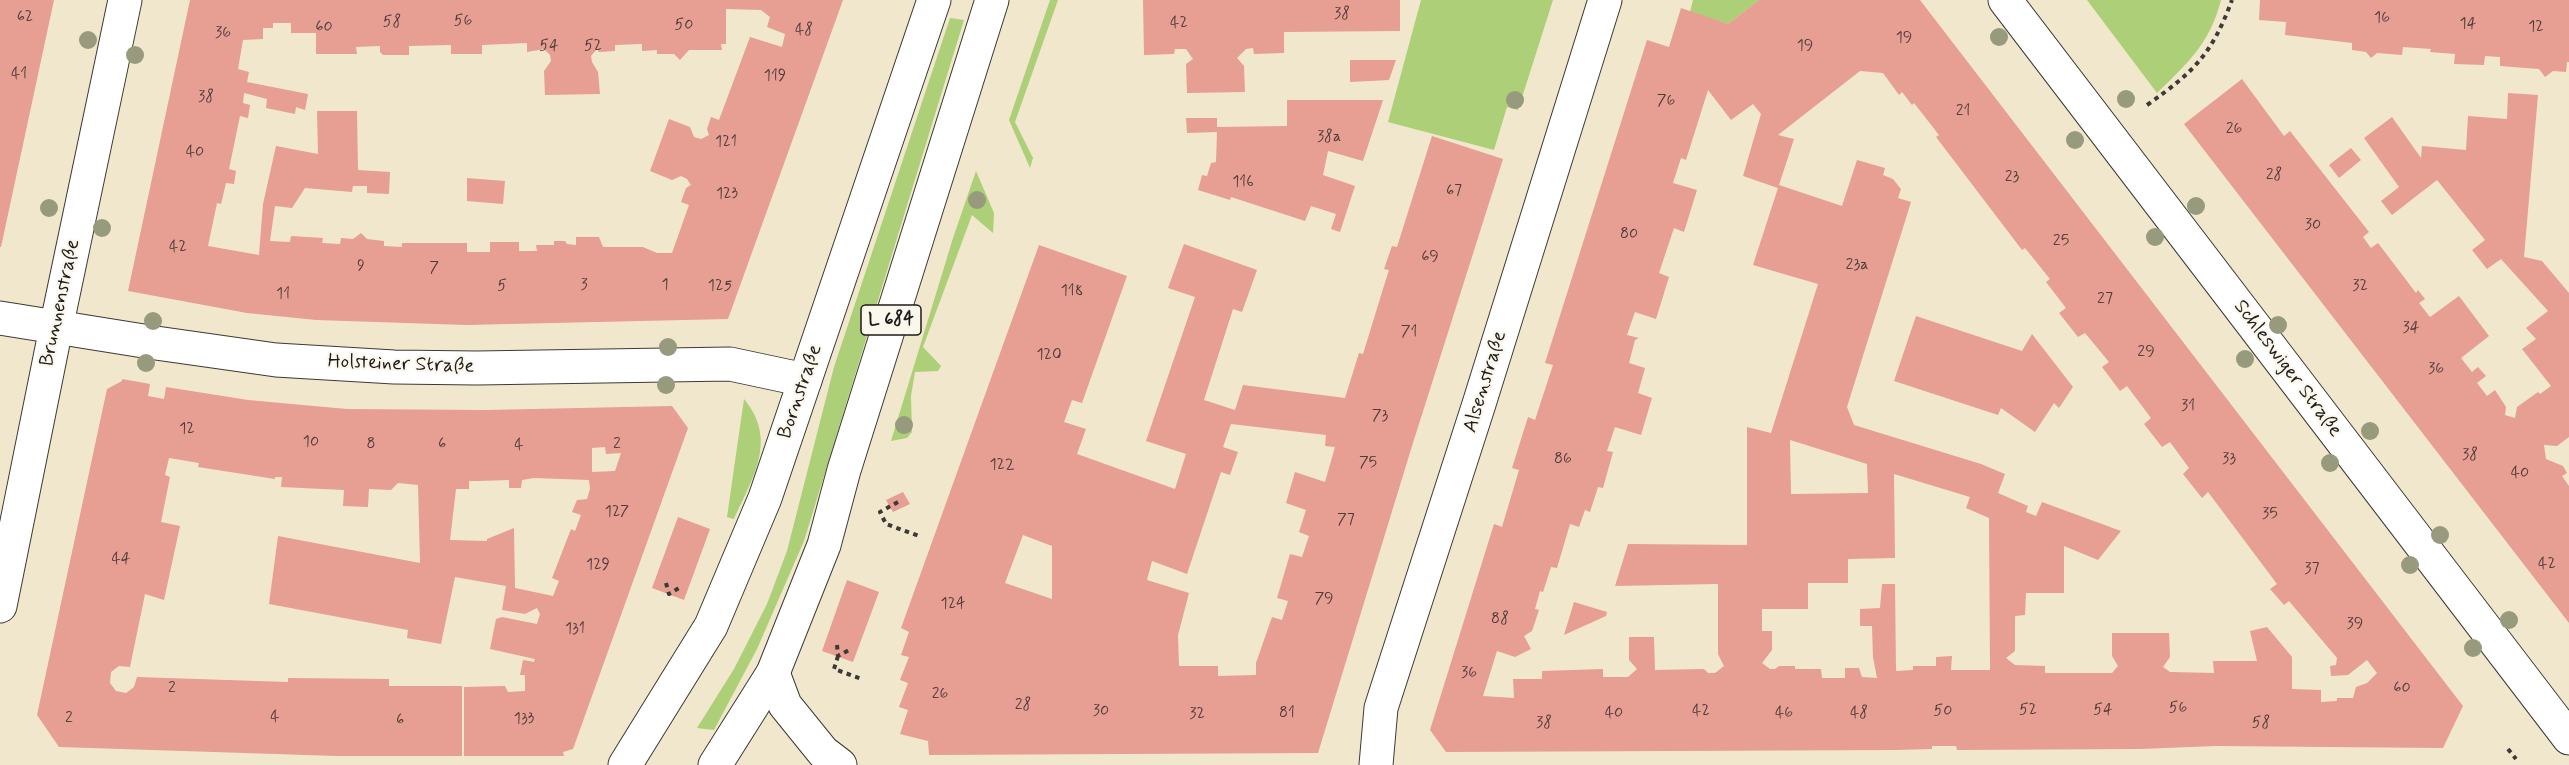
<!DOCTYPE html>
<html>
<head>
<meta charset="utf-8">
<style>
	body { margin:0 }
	canvas { display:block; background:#f1e7cc }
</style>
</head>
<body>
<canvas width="2569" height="765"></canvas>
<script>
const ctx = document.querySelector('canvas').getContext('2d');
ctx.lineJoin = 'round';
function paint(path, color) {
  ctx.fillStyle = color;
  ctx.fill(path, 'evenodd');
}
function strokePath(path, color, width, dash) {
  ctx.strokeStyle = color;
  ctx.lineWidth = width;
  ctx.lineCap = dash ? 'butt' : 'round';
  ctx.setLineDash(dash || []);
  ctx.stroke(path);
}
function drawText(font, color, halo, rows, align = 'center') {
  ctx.font = font + ' Mynerve,sans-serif';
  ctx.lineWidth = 4.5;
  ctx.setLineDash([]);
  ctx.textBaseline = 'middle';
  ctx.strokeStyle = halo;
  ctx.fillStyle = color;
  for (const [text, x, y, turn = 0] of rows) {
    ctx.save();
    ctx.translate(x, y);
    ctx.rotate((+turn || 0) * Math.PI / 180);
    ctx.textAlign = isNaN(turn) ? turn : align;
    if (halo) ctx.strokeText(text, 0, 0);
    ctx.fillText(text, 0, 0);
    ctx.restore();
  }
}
paint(new Path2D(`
	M1050,0H1058L1015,122L1033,158L1030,168L1009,120Z
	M1421,0H1553L1518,110L1507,107L1494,150L1388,122Z
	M1693,0H1759L1728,24L1690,12Z
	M2087,0H2221C2210,43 2188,63 2157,93Z
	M950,18L964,20L804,541L757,649L714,730L697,728L734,669L767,604L787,551L834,367Z
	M976,171L994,213L993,233L972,215L923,347L941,366L938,371L915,372L911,396L912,432L907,438L891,441L953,238Z
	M744,399C778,440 753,477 734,519L727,517Z`), '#accf77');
paint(new Path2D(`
	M0,0H54L1,247H0Z
	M190,0H843L728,319L466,325L316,320L247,313L128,291ZM726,9L761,10L770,17L767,27L785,34L782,47L750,37L719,120L711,117L707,129L709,135L701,139L694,137L690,127L669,119L650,171L672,180L681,176L687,179L691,185L686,188L681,202L689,205L672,253H657L643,247H603L599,237H576V245L567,244L565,241H554V245H536L537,251H519V242H490V252H467V243H402V247L384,246V241L367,239L361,233L353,239L341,238L340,244L322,243L323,238L291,236L290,242L270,241L275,206L292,208L305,188L352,192L353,186H367V193L389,194L390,172L358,170L357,111H317L318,154L276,146L263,204L259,255L208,246L217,203L221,204L226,183L234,184L236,171L229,169L240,116L248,118L250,105L243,103L244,93L267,99L266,108L295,114L296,107L305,110L308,94L247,82L249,72L238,69L243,40L263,39V28H273V23H291V33H316V54H357L356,47L380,46V52L383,55H409V46L451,45V54H482V45L527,43V52L544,49L550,55L551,61L544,71L545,95L600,94L598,72L592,62L591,56L597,49L599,52L615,51V45L642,44V51L657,50V54H674L680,60L689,50H722L721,44H726Z
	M1143,0H1400V31L1284,32V53L1254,54L1253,48L1246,49L1237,58L1244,66L1245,92L1187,93L1186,64L1193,59L1186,49H1175L1174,54L1144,55Z
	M1759,0H1920L2463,706L2443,748L2215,746L2141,749L1957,750L1956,746H1932V749L1896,750L1446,752L1430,730L1494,524L1502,527L1519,470L1512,468L1528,417L1535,420L1553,365L1545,363L1647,40L1669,47L1681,8L1728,24ZM1860,71L1883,73L1899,95L1902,92L1912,105L1914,103L1939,135L1936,137L2022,250L2025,248L2050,279L2046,282L2066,308L2059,313L2078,337L2085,333L2109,362L2102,367L2120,391L2127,386L2151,418L2144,424L2162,447L2170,442L2189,468L2183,474L2202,498L2208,492L2277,584L2270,589L2284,605L2289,601L2337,658L2336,665L2330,666L2331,676L2348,675L2367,660L2377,673L2367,683L2356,687L2353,698H2337V701L2321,702V690L2292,689V657L2267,627L2250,631L2257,661H2213L2214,673L2170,672L2163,667L2170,657L2169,633H2112V656L2118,666L2112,673H2045V666L2015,665L2006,658L2015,651V616L2025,615L2026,593H2064V546L2098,560L2121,531L2042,502L2036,516L2026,512L2028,506L1998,493L2005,474L1981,464L1854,425L1847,407L1911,202L1898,198L1901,189L1893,179L1883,175L1885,168L1857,160L1842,206L1779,185L1794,139L1778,135ZM1708,90L1731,120L1753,104L1761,114L1743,176L1778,188L1753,265L1818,284L1771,433L1747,427V545L1628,544L1615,586L1718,584V654L1724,666L1715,673H1708L1704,669L1655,670L1654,637H1629V660L1637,669L1628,677H1603V669L1542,671V679H1513L1514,698L1483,696L1497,651L1515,657L1531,649L1524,636L1532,631L1539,610L1535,609L1540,591L1543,592L1551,567L1557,568L1570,524L1579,527L1585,510L1590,512L1598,487L1603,488L1613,452L1607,451L1615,427L1641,435L1652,398L1638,393L1645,368L1629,363L1635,340L1639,338L1627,335L1635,312L1656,319L1669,277L1659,273L1674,228L1684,232L1697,190L1673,183L1681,158L1686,160ZM1790,440L1867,464L1868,493L1791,494ZM1894,474L1970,497L1966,508L1989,518L1990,670H1951L1952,656L1936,657V666H1913V670L1896,671L1895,584H1882L1880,608L1860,609V626H1872L1873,657L1877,678L1862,677L1859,668H1845V678H1822L1821,669H1795V666H1779L1775,669H1770L1762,663L1772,650V631H1762V609H1808V583H1848V559L1895,558Z
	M2260,0H2569V62H2567L2566,72L2553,71L2545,77L2539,69L2500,66V57L2485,56L2484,65L2454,64L2455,54L2430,52L2431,49L2403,47L2402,55L2377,53L2371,58L2366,52L2352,50V43L2285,35L2286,22L2259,20Z
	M1350,60H1396L1389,80L1350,82Z
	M2242,79L2284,136L2290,131L2369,232L2363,237L2371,248L2378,243L2416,293L2418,290L2425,299L2419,303L2430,317L2459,296L2489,336L2461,358L2472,372L2478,367L2486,376L2477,383L2487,396L2495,390L2506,407L2505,415L2515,418L2517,407L2538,392L2540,394L2551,386L2522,349L2536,339L2526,328L2548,311L2501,259L2487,269L2472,250L2485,240L2437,180L2392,215L2381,201L2399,187L2364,138L2392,117L2421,158L2422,146L2466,150L2468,116L2507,119L2508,93L2538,95L2524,257L2542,261L2569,293V437L2557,446L2544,445L2546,459L2563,466L2567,473L2562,476L2569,486V623L2184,124Z
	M1287,100H1383L1363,161L1328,151L1323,175L1355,186L1340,232L1331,229L1336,214L1311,206L1305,221L1231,197L1230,200L1198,190L1202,175L1207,176L1211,163L1216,162L1217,132L1187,133L1186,118H1217V127L1287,126Z
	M1432,136L1503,159L1412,446L1318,753L929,755L928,741L900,734L908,710L899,707L908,683L900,680L909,657L901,655L909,632L901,628L1039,245L1127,276L1082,403L1072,400L1064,422L1086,429L1077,454L1175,489L1186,454L1146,441L1195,297L1168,288L1184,244L1257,270L1242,312L1233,309L1204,400L1235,410L1243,385L1345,398L1359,353L1363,354L1383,289L1389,270L1384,269L1392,246L1397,247ZM1231,424L1326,435L1325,446L1335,447L1325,482L1295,472L1286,503L1306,510L1299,532L1309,536L1302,557L1290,554L1277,598L1288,601L1282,620L1272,617L1256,663V675L1218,676V666H1179L1178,635L1189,593L1147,580L1152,561L1187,574L1221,472L1230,475L1238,452L1223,447ZM1023,535L1052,546V599L1005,583Z
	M2351,148L2361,160L2339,178L2329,165Z
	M467,178L505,181L503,204L467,201Z
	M1916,316L2022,351L2032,334L2073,387L2059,408L2054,403L2035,432L2001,408L1998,415L1894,381Z
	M122,379L150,384L148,396L164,399L166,387L248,400L347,409L486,410L672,406L688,428L573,749L563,752L564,756H464V687L505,686L508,692L525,691V675H520L523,660L534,662L535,659L490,649L496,619L502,617L537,624L540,614L537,608L525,614L502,610L506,586L455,577L441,644L407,638L408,630L269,604L278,536L420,563L418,485L398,483L391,490L369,489L368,507L343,506L344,490L281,487L282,477H275V479L198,467L199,463L169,458L165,475L170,477L161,522L180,526L164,600L145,594L130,667L119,666L111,672L110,683L116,691L126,693L134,687L137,677L288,682V678L389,679V686H462V756H337L59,747L37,715L107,389L122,381ZM605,447L606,454L621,453L615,471L592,472V448ZM534,478L589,480L590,489L587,499L577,500L572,512L581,515L575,531L571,529L552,578L559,581L553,596L515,588L514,528L487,539V541L450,540L456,489H469V481H479L509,480V488H521L522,480Z
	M903,492L910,504L893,512L886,500Z
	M678,517L710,529L684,600L652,588Z
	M847,580L879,592L853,662L822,651Z
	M1574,602L1607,612L1606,616L1564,635Z`), '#e79e93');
const minor = new Path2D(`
	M2005,0L2569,738
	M0,318L156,343L276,360L394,367L477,368L730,364L805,380
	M0,606L56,328L125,0
	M1376,765L1381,708L1479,404L1605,0`);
const secondary = new Path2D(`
	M773,673L785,705L823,752L840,765`);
const primary = new Path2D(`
	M625,765L711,626L765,498L934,0
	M715,765L773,673L824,545L844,470L992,0`);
strokePath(minor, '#3c3a36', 35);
strokePath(secondary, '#3c3a36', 35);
strokePath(primary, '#3c3a36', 35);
strokePath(new Path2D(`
	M2147,105C2194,72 2212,54 2232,0
	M898,502L880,512L886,524L919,536
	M666,583L669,594L679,588
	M837,645L838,656L849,650
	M838,656L834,669L862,679
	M2508,749L2516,759`), '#3c3a36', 4, [4.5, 4.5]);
strokePath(minor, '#fff', 33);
strokePath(secondary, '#fff', 33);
strokePath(primary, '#fff', 33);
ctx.fillStyle = '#979a7d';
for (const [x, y] of [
	[1999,37],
	[88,40],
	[135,55],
	[2126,99],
	[1515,100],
	[2075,140],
	[977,200],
	[2196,206],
	[49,208],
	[102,228],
	[2155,237],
	[153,321],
	[2278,325],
	[668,347],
	[2245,359],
	[146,363],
	[666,385],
	[904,425],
	[2370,431],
	[2330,463],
	[2440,535],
	[2410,565],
	[2509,620],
	[2473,648]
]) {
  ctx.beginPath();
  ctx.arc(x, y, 9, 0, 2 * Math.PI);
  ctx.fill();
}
drawText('16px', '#4f3c3a', null, [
	["38",1342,15],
	["62",25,18],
	["16",2382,19],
	["56",463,22],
	["58",392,23],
	["42",1179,24],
	["14",2468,25],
	["50",684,26],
	["60",324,28],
	["12",2536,28],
	["48",804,31],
	["36",223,34],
	["19",1904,39],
	["54",549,47],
	["52",593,47],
	["19",1805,47],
	["41",19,75],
	["119",775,77],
	["38",206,98],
	["76",1666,102],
	["21",1963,112],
	["26",2234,130],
	["38a",1329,138],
	["121",726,143],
	["40",195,153],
	["28",2274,176],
	["23",2012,178],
	["116",1243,183],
	["67",1454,192],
	["123",727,195],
	["30",2313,226],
	["80",1629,235],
	["25",2061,242],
	["42",178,248],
	["69",1430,258],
	["23a",1857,266],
	["9",361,267],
	["7",434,269],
	["3",584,286],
	["1",665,286],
	["5",502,287],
	["125",720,287],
	["32",2360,287],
	["118",1072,292],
	["11",283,295],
	["27",2105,300],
	["34",2411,329],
	["71",1409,333],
	["29",2146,353],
	["120",1049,356],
	["36",2436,370],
	["31",2188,407],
	["73",1380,417],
	["12",187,430],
	["10",311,443],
	["8",371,445],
	["6",442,445],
	["2",617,445],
	["4",519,446],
	["38",2470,456],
	["86",1563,460],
	["33",2229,460],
	["75",1368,464],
	["122",1002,466],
	["40",2520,474],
	["127",617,513],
	["35",2270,515],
	["77",1346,521],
	["44",121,560],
	["42",2547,565],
	["129",598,566],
	["37",2312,570],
	["79",1324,600],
	["124",953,605],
	["88",1500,620],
	["39",2355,625],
	["131",575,630],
	["36",1469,674],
	["2",172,689],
	["60",2402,689],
	["26",940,695],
	["28",1023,706],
	["56",2178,709],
	["52",2028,711],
	["54",2103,711],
	["30",1101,712],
	["42",1701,712],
	["50",1943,712],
	["81",1287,714],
	["40",1614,714],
	["46",1784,714],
	["48",1859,714],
	["32",1197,715],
	["4",275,718],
	["2",69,719],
	["133",524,720],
	["6",400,721],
	["38",1544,724],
	["58",2261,724]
]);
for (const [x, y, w] of [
	[891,320,60]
]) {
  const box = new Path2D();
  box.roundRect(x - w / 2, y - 15, w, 30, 4.5);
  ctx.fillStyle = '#fbf7ec';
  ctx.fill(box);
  strokePath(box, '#1c1c1c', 1.5);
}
drawText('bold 18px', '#1c1c1c', null, [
	["L 684",891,320]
]);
drawText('20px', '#1c1c1c', '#fbf7ec', [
	["Brunnenstraße",61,303,-78],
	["Holsteiner Straße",401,365,2],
	["Schleswiger Straße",2287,369,53],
	["Alsenstraße",1486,382,-73],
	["Bornstraße",801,392,-71]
]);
</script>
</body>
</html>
